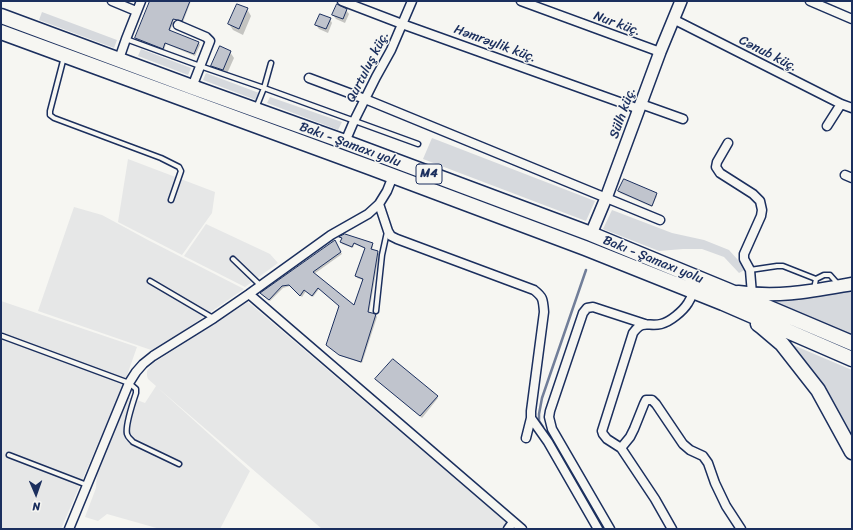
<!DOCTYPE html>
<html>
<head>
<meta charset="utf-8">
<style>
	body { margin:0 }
	#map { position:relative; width:853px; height:530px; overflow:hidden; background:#f6f6f2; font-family:Sriracha,sans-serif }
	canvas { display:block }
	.frame { position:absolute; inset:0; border:2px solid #1b2f5e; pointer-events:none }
	.north { position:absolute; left:16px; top:474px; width:40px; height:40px; -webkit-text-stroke:3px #f6f6f2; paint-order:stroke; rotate:178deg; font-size:11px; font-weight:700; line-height:16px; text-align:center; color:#1b2f5e }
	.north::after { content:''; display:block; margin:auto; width:14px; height:18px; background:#1b2f5e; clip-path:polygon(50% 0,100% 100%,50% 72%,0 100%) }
</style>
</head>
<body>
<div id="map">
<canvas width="853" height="530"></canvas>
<div class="frame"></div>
<div class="north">N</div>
</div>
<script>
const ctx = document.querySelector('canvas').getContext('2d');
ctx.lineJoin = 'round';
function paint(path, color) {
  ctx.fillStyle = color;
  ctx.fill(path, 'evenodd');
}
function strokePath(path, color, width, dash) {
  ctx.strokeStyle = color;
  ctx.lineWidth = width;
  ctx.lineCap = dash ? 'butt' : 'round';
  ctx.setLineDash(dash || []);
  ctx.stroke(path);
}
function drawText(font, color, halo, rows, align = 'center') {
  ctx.font = font + ' Sriracha,sans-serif';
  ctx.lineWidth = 3;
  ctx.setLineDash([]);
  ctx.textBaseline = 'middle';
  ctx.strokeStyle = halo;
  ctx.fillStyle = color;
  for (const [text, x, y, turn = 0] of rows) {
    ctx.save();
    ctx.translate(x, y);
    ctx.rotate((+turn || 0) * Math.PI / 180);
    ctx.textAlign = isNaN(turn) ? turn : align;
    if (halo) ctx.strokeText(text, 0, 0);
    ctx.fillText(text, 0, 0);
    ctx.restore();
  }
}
paint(new Path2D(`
	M128,159L215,192L212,213L182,255L118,222Z
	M74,207L102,215L148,240L244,289L154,351L38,311Z
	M206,224L270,254L278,263L245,287L184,256Z
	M1,301L137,347L125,381L61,529H1Z
	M248,302L507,523L502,529H322L158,388L250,471L220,529H160L107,514L98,521L85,517L96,488L97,472L129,397L145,403L156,386L148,379L147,376V371L152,364Z`), '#e6e7e7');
paint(new Path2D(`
	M42,12L117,40L114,48L39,20Z
	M141,49L191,68L188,75L138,56Z
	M206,73L259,93L256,100L203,80Z
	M270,97L342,122L338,130L267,103Z
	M432,138L595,201L586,221L423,159Z
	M612,210L672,233L704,240L729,250L746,269L739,273L724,257L702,249H683L659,251L603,229Z
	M852,291V336L774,303Z
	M793,345L852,370V441Z`), '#d6d9dd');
paint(new Path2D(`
	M151,1H191L183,22L174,20L170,31L199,43L200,45L195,56L166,44L164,50L137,40L136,38Z
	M247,9L251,16L243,35L233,30L229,24Z
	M346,10L349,14L345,23L336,19L333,15Z
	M330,19L332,23L328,33L319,29L316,25Z
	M230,52L234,58L226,76L216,73L212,66Z
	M619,191L656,194L657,196L652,207L620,193Z
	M340,237L372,244L373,246L372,250L378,252L379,254L369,313L376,315L377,317L362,363L341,356L328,346L340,306L319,289L313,297L306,291L302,297L290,286L283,288L270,301L261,294L335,242L342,254L314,274L355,307L363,280L357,278L356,276L366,249L354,244L353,248L342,244L341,242L342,239Z
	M378,381L437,397L438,398L422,418Z`), '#0003');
strokePath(new Path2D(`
	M543,427L539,421V414L542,398L586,270
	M550,437L605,529`), '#717e99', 2.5);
const building = new Path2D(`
	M150,1H190L182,21L173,19L169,30L199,42L194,54L165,43L163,49L135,38Z
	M237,4L248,8L239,29L228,24Z
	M337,4L347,9L343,19L332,15Z
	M320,14L331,18L326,29L315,25Z
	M220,46L231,51L223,70L211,66Z
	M624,179L657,193L652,206L618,191Z
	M345,234L373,243L371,249L378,251L368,312L376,314L361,362L339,355L326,345L339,306L318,288L312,296L304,290L300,296L289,285L282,286L269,300L260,293L335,240L341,252L313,272L354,305L363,279L355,276L365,248L354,243L352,247L340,242L342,238L339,237Z
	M393,359L438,396L420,416L375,379Z`);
paint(building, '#c0c4cd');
strokePath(building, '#1b2f5e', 1);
const lane = new Path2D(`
	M126,39L200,66L264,88L418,144
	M64,57L50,111V115L54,118L161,158L179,167L181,171L171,200
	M256,108L264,88L271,63
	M233,259L260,285
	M750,270L777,266H783L816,279
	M150,281L213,318
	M814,289L816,279L824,275H830L838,284
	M376,311L382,255L387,232
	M2,336L129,383L136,389V393C133,402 125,426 127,434C128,438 131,439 133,442L179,464
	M9,455L87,485`);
const street = new Path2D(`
	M112,1L136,11
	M342,1L402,24L639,109
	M521,1L660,52
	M810,1L852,19
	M673,19L841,104L852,108
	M178,25L206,37L210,41L192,87
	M119,59L126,39L141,1
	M309,78L365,99L660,220
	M641,104L683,119
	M827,126L841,104
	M345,142L354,121L376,77L391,50L412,1
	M728,143L717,162L716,167L720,173L753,194L760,201L762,210L761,216L744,254V259L750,270L752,294
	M845,175L852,178
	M379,204L388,231L391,236L397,239L534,290C543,297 543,299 544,312L531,411V418L548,442L598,529
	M249,294L522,529
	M526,438L531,418
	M621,448L630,437L634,429L644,404L646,400H652L656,404L683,444L690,450L703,456L708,463L715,483L726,506L741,529
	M69,529L129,383L136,372L143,364L153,356L214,318L249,294L331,235L368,214L379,204L387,191L393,176
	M508,529L513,522
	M610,529L552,429L549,417L550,411L583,313L587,308L593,307L645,324
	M672,529L655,499L621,448L607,439L603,434L602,431L633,333C643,319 648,327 661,324C670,322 683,311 688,303C690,300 692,295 693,292`);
const secondary = new Path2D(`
	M591,234L606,198L660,52L681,1`);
const primary = new Path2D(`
	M738,292C779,298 812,291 852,284`);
const highway = new Path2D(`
	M1,16L192,87L345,142L591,234L727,290L852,343
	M1,32L369,167L585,248L723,303L852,359
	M758,324L762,327L782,344L818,390L852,452`);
strokePath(lane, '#1b2f5e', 7);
strokePath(street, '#1b2f5e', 11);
strokePath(secondary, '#1b2f5e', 14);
strokePath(primary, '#1b2f5e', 15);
strokePath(highway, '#1b2f5e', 17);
strokePath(lane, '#f6f6f2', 4);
strokePath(street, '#f6f6f2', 8);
strokePath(secondary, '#f6f6f2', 11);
strokePath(primary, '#f6f6f2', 12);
strokePath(highway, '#f6f6f2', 14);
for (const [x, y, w] of [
	[429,174,26]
]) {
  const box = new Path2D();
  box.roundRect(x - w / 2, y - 10, w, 20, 3);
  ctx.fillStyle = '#f6f6f2';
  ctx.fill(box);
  strokePath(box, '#1b2f5e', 1);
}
drawText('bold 12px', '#1b2f5e', null, [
	["M4",429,174]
]);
drawText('13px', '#1b2f5e', '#f6f6f2', [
	["Nur küç.",617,24,20],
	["Həmrəylik küç.",495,44,20],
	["Cənub küç.",768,54,27],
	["Qurtuluş küç.",368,67,-63],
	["Sülh küç.",623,113,-70],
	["Bakı - Şamaxı yolu",350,145,20],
	["Bakı - Şamaxı yolu",653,260,22]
]);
</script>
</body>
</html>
